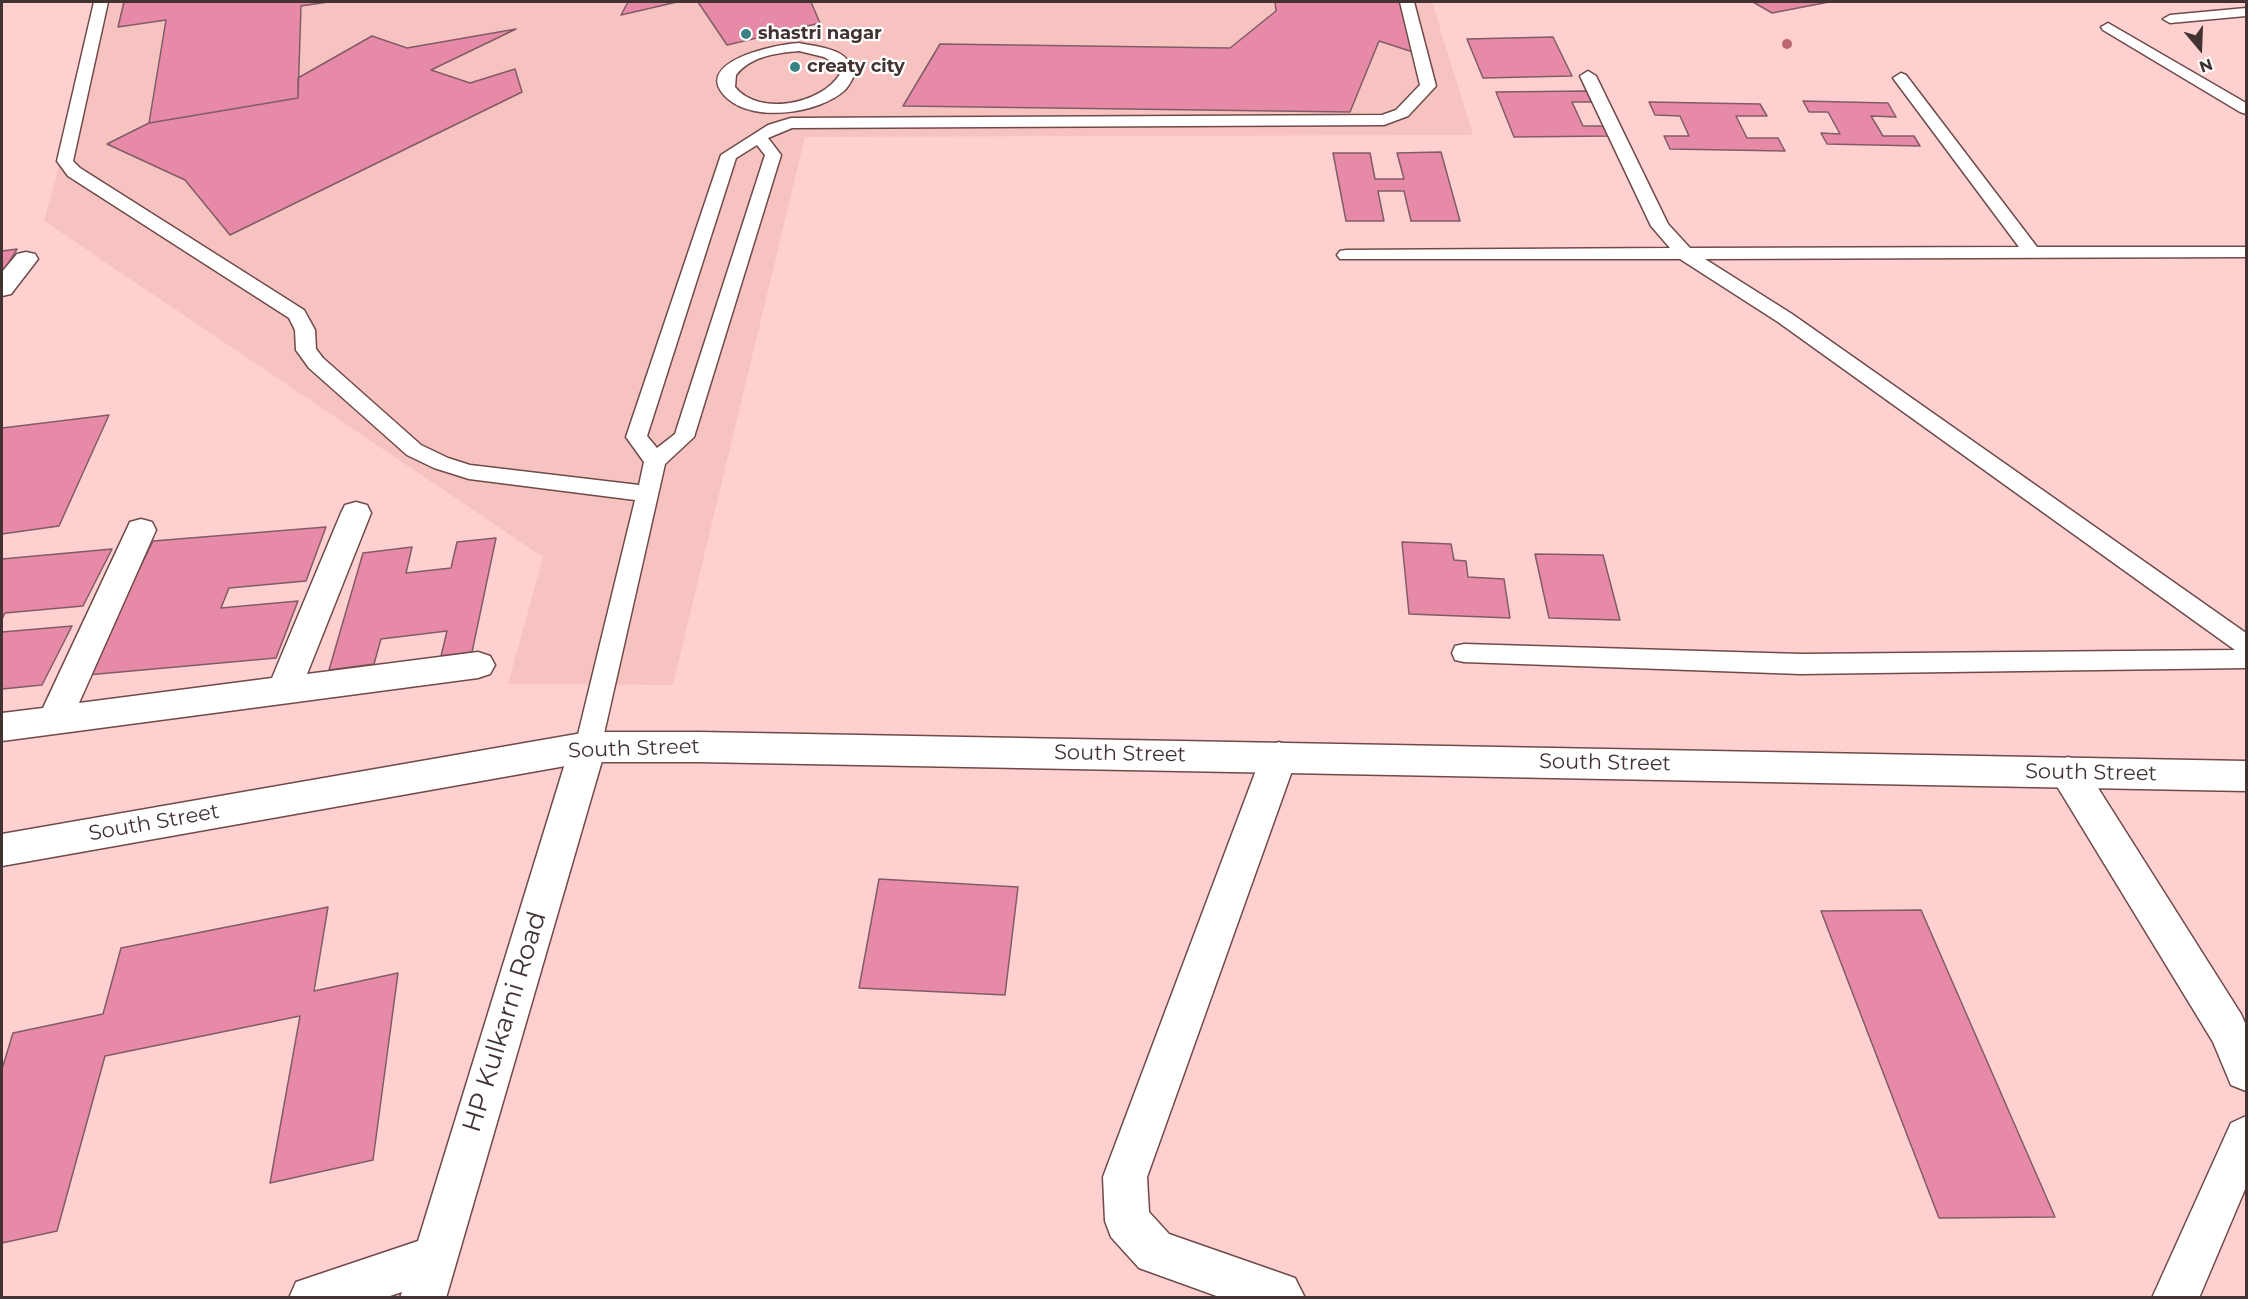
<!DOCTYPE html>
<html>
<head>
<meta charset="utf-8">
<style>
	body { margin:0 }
	#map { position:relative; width:2248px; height:1299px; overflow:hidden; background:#fed1d0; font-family:Montserrat,sans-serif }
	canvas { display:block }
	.frame { position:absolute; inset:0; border:3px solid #433232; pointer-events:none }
	.north { position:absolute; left:2170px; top:18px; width:60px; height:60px; -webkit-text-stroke:4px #fff; paint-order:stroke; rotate:161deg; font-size:16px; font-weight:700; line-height:24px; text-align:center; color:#433232 }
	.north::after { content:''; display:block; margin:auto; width:21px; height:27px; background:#433232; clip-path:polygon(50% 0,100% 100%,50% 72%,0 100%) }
</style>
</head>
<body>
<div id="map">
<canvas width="2248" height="1299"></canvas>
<div class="frame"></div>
<div class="north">N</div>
</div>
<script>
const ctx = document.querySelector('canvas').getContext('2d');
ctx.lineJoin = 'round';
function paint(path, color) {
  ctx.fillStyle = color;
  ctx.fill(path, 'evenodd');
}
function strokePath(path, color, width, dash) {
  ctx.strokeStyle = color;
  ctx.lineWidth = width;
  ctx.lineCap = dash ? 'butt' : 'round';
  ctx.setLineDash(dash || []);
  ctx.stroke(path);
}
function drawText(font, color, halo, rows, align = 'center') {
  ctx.font = font + ' Montserrat,sans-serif';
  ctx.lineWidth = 4.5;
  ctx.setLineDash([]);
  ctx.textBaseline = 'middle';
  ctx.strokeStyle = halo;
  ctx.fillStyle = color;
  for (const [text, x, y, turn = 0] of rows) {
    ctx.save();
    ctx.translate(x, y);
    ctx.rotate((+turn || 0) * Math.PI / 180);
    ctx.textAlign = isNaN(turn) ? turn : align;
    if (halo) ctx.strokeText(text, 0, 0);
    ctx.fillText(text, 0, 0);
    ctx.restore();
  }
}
paint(new Path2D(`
	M104,2H1432L1473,135L805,137L673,685L508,684L543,557L44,221Z`), '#f7c3c1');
const building = new Path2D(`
	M124,2H328L301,6L298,98L149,123L166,20L118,27Z
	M628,2H677L621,15Z
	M698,2H811L820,23L727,45Z
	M1275,2H1400L1413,52L1379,41L1350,112L903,106L940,44L1230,48L1276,11Z
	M1753,2H1829L1772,13Z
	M516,29L431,70L470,83L515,69L522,92L230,235L185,180L107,144L149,123L298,98V78L372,36L407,48Z
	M1553,37L1572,76L1483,78L1467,39Z
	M1587,91L1593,102H1572L1583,126H1604L1609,136L1514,137L1496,92Z
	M1803,101L1888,103L1896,117L1871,116L1883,136H1914L1920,146L1827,144L1821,133L1840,134L1828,112H1809Z
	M1649,102L1760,104L1767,116H1736L1747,138H1778L1785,151L1670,149L1664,136H1689L1680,116L1655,115Z
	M1441,152L1460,221H1411L1404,191H1378L1384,221H1346L1333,153H1370L1375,179H1404L1397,153Z
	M17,249L2,274V251Z
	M109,415L59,526L2,534V428Z
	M326,527L306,581L229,588L221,608L298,601L276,658L87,675L153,541Z
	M496,538L472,652L441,656L447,631L381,639L374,664L329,670L363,553L412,547L406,573L451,568L457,542Z
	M1402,542L1451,544L1454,560L1466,561L1468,577L1504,579L1510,618L1409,614Z
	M112,549L83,606L5,613L2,619V559Z
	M1535,554L1603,555L1620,620L1549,618Z
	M72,626L42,685L2,689V632Z
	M879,879L1018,887L1005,995L859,988Z
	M328,907L314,991L398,973L373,1160L270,1183L300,1016L105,1056L57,1231L2,1243V1069L13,1033L103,1014L121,948Z
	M1921,910L2055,1217L1939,1218L1821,911Z`);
paint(building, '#e78aa7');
strokePath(building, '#815c67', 1.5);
const lane = new Path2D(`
	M94,2H108L73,161L80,168L304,310L315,330L316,349L323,358L421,445L448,458L470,465L639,485L644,462L626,437L721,155L768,125L791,118L1382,115L1396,110L1420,85L1400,2H1414L1436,86L1408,116L1384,125L792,128L768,138L781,155L694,437L665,464L601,747L597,755L588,758L579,755L575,747L635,500L469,479L434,468L407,455L309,368L296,350L295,330L289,318L68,176L57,161ZM757,145L765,155L675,434L657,448L647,436L736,158Z
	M2246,8V16L2170,23L2163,19L2170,15Z
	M2108,23L2246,103V114L2240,112L2103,30L2101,27Z
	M799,43C823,48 848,48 855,74C852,79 849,86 845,90C820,113 755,123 728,99C687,62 777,44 799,43ZM799,51L824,57L837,65L840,74C822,104 759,117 735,87L736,75C751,56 776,53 799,51Z
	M1588,71L1596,76L1668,224L1690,248L2019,247L1893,78L1901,73L1906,75L2037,247H2246V257L1705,259L1792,314L2246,633V668L1801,674L1464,662L1455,660L1452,653L1455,646L1464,644L1801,654L2235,650L1778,322L1680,259H1340L1337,255L1340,251L1346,250L1670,248L1651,226L1580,76Z`);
const street = new Path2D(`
	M26,252L35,254L38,259L11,294L2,296V272L17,254Z
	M356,502L367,505L371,513L307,674L478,652L490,656L495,665L490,674L478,678L2,741V713L43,708L130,522L141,519L152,522L156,530L79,703L272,678L341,513L345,505Z
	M588,732L600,737L606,747L446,1298H400L402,1292L384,1298H289L296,1282L418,1241L570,747L576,737Z
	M1279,742L1291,747L1297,757L1147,1177L1149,1212L1169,1234L1295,1278L1305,1298H1222L1139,1268L1111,1237L1105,1221L1103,1177L1261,757L1267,747Z
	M2068,757L2081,761L2241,1014L2246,1025V1091L2231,1085L2213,1042L2055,783L2050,772L2055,761Z
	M2246,1116V1187L2199,1298H2152L2231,1123Z`);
const secondary = new Path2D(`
	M588,732H699L2246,761V791L699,762H588L2,866V834Z`);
strokePath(lane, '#6f4a49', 3);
strokePath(street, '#6f4a49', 3);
strokePath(secondary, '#6f4a49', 3);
paint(lane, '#fff');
paint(street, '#fff');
paint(secondary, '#fff');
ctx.fillStyle = '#bb6871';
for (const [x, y] of [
	[1787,44]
]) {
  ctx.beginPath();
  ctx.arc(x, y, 5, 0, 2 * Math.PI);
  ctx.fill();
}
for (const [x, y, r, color] of [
	[746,34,6,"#388185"],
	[795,67,6,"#388185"]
]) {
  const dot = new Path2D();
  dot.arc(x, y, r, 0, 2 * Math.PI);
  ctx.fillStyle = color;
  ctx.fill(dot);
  strokePath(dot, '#fff', 2);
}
drawText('bold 18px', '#433232', '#fff', [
	["shastri nagar",758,34],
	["creaty city",807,67]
], 'left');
drawText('21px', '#433232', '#fff', [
	["South Street",634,749,-2],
	["South Street",1120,754,1],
	["South Street",1605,763,1],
	["South Street",2091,773,1],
	["South Street",154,823,-10]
]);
drawText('26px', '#433232', '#fff', [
	["HP Kulkarni Road",505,1022,-73]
]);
</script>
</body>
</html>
